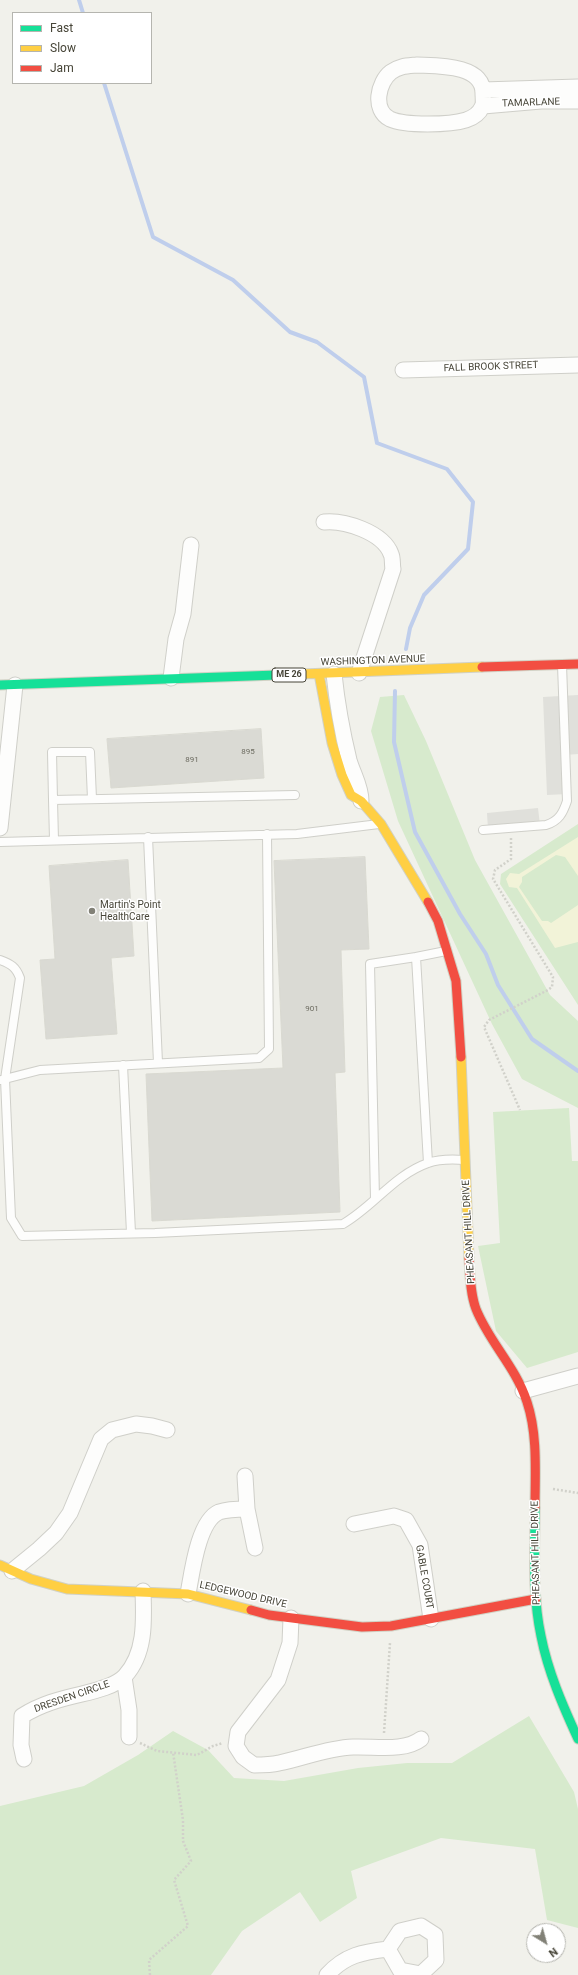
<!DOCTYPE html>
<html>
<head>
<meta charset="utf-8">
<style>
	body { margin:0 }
	#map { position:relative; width:578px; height:1975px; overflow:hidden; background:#f1f1eb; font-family:Roboto,sans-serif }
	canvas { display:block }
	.legend { position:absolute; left:12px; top:12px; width:140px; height:72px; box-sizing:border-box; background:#fff; border:1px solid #b5b5af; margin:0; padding:5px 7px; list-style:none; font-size:12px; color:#474538 }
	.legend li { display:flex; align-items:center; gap:8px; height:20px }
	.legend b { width:20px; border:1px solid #b5b5af }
	.north { position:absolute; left:526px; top:1923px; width:40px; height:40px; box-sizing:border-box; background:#fff; border:1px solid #b5b5af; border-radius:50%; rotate:143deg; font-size:11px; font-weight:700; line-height:16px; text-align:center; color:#474538 }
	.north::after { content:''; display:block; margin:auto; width:14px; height:18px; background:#828177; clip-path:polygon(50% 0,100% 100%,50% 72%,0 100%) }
</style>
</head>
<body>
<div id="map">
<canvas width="578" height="1975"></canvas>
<ul class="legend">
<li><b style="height:5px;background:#16e098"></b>Fast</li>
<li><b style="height:5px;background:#ffcf43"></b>Slow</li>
<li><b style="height:5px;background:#f24e42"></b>Jam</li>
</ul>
<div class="north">N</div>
</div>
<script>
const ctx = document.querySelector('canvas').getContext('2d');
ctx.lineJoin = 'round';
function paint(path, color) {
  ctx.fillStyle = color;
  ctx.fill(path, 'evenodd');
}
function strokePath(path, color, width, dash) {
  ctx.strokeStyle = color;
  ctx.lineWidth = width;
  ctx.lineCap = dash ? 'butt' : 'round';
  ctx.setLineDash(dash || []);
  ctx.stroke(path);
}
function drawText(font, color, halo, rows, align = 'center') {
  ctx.font = font + ' Roboto,sans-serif';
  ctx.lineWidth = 3;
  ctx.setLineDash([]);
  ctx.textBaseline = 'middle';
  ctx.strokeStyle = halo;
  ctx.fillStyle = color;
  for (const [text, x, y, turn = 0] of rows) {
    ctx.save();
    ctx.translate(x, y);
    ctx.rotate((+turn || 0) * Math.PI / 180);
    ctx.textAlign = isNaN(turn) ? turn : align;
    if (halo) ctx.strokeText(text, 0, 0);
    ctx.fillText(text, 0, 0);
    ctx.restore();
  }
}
paint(new Path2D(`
	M404,695L426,741L475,860L550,995L578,1021V1108L522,1079L492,1024L398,821L371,731L380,697Z
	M578,824V1005L500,884L501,874Z
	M569,1108L572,1161H578V1352L527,1368L496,1331L478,1246L500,1243L493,1112Z
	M529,1716L574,1792L578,1809V1928L547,1920L535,1849L441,1838L351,1871L357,1898L320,1922L300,1892L242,1931L211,1975H0V1806L84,1786L138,1755L173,1731L208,1750L234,1778L284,1781L358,1768L407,1763H452Z`), '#d7eacd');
paint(new Path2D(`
	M578,837V876L565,857L556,855L522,877V882L519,887L542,921H548L551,923L578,905V942L555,948L517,888L509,887L506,879L510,873L519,874Z`), '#f2f3d8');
paint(new Path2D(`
	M578,695V754L565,755L567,794L547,795L543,697Z
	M538,808L540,825L488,829L487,813Z`), '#e0e0db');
strokePath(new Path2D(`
	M79,0L83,13
	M104,83L153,237L233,280L290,332L317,342L364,377L377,443L447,469L473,502L468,549L424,595L410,628L406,649
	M395,691L394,742L415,832L460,914L486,954L498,985L532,1039L578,1071`), '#bfceec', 4);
const building = new Path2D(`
	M261,729L264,778L111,788L107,739Z
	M365,857L369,949L341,950L345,1072L335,1073L340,1212L152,1221L146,1074L283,1068L274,861Z
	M128,860L134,956L111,958L117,1034L46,1039L40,960L55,959L49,866Z`);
paint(building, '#dadad4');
strokePath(building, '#d9d9d1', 1);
const lane = new Path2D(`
	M53,800L52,752H90L92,799
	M483,830L546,825C559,821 563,813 567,801L562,665
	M148,837L158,1063
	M54,840L53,800L295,795
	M0,842L297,834L379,824
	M0,960C11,964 16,967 20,978L5,1079L11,1218L22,1236L155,1233L343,1224C374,1206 394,1175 428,1163C439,1159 453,1159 465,1160
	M123,1065L131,1233
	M1,1080L40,1070L259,1058L269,1049L267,834
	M428,1163L416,957L446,951
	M375,1199L370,964L416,957`);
const street = new Path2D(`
	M417,65C436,66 483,64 483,93C483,97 484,104 482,107C479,114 472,118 466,120C450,125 405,126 390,119C372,110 378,82 391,72C399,66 407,66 417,65Z
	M483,90L578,87
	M483,106L541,101H578
	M403,370L578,365
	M324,522C344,520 383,532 391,554C393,558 392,565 393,569L359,673
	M334,674C337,703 342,731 349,760C353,774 361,786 361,801
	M171,678L176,639L183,614L191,545
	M0,828L15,685
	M523,1391L578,1376
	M245,1476L247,1509L255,1548
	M354,1524L394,1516L406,1520L420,1545L431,1619
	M12,1571L39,1549L56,1533L70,1513L101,1439L112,1430L136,1424L152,1426L167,1430
	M188,1594C192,1573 198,1521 219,1512C228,1509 238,1509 247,1509
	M291,1618L290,1643L278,1680L238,1732L236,1746L243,1757L254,1765C262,1765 271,1765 279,1763C304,1758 327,1748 353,1747C375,1746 404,1752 421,1739
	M124,1677L129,1710V1737
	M24,1759L21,1745L22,1716C41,1704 60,1699 82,1694C95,1691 116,1686 125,1676C146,1653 144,1620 143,1591
	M421,1926L435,1935L436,1960L421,1974L400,1970L388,1949L400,1931Z
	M327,1975C345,1955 363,1952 388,1949`);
const fast = new Path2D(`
	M0,685L277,675
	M535,1508C535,1550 532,1594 541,1636C548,1672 563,1706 578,1739`);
const slow = new Path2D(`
	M319,674L332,743L342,775L351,795L361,801L381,824L428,902
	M277,675L482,667
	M461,1057L469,1258
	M0,1565L31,1579L67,1589L188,1594L251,1610`);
const jam = new Path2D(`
	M482,667L578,664
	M428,902L438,921L456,981L461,1057
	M469,1258C470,1274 470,1293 476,1309C489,1342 516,1367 527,1402C538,1435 535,1474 535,1508
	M251,1610L269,1615L362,1627L391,1626L536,1599`);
strokePath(lane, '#cfcfc9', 10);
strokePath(street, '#cfcfc9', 17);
strokePath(fast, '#d1d1c4', 11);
strokePath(slow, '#d1d1c4', 11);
strokePath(jam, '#d1d1c4', 11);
strokePath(new Path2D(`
	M511,838V859L495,870L493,879L553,977L552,987L548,990L489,1020L484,1027L520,1110
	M553,1489L578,1493
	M384,1733L390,1643
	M140,1743L157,1751L197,1755L213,1746L223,1743
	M150,1975L149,1960L188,1926L174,1880L191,1861L183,1841V1820L173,1752`), '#d1d1ca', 2.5, [2, 2]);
strokePath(lane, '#fdfdfc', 8);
strokePath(street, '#fdfdfc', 15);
strokePath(fast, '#16e098', 9);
strokePath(slow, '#ffcf43', 9);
strokePath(jam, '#f24e42', 9);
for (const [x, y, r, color] of [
	[92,911,4,"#828177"]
]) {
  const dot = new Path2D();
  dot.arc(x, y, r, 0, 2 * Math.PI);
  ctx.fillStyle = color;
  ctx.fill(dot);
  strokePath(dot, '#fff', 1.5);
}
drawText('8px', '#6c6b60', null, [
	["895",248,752],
	["891",192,760],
	["901",312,1009]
]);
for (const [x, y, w] of [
	[289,675,34]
]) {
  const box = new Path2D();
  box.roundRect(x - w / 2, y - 7, w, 14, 3);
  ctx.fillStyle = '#fff';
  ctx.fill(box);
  strokePath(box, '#474538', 1);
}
drawText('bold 9px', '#474538', null, [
	["ME 26",289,675]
]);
drawText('10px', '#474538', '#fff', [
	["TAMARLANE",531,103,-2],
	["FALL BROOK STREET",491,367,-2],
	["WASHINGTON AVENUE",373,661,-2],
	["PHEASANT HILL DRIVE",469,1232,-93],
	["PHEASANT HILL DRIVE",536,1553,-91],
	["GABLE COURT",424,1577,80],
	["LEDGEWOOD DRIVE",243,1595,13],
	["DRESDEN CIRCLE",72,1697,-19]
]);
drawText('10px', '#474538', '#fff', [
	["Martin's Point",100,905],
	["HealthCare",100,917]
], 'left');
</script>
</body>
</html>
